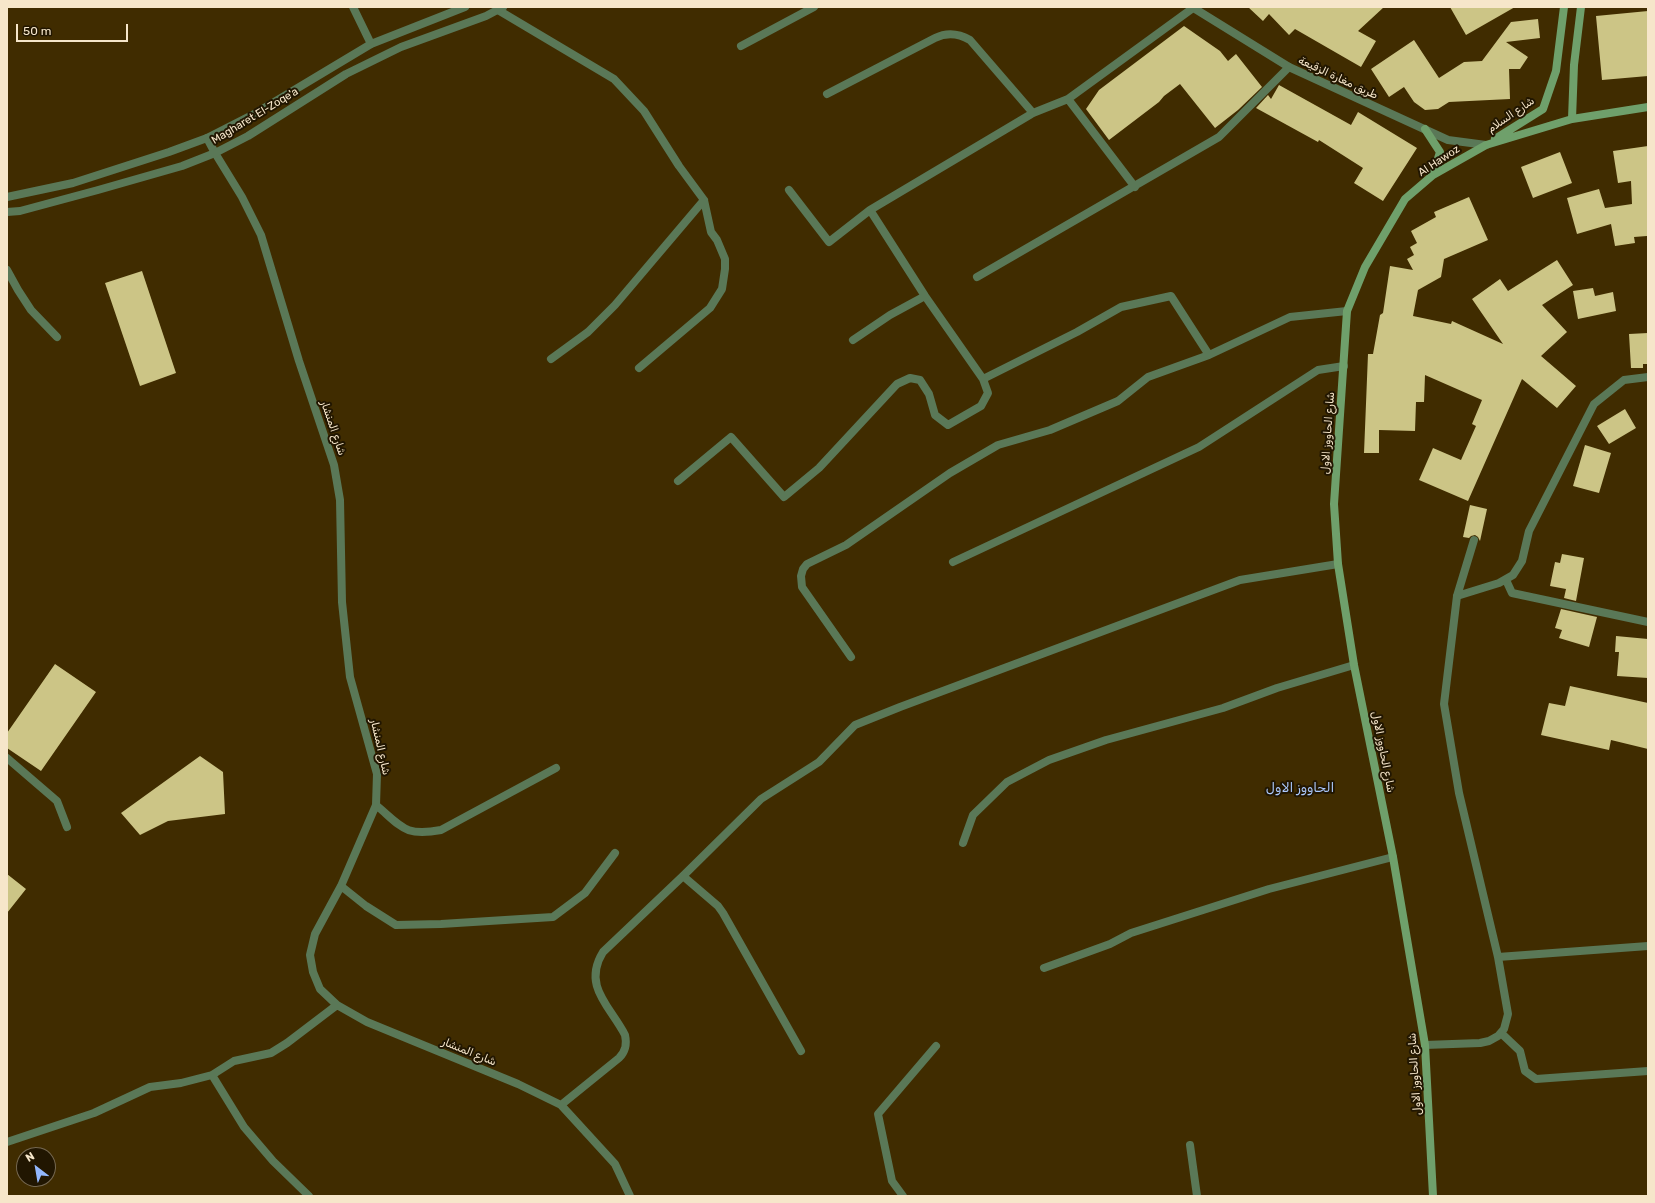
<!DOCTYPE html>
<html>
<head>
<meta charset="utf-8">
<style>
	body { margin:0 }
	#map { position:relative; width:1655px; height:1203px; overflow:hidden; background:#402c00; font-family:Rubik,sans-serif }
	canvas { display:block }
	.frame { position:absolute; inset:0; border:8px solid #f6e6ca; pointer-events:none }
	.north { position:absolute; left:16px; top:1147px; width:40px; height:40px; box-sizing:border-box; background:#211601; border:1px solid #766951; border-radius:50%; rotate:329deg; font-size:11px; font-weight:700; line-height:16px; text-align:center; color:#f6e6ca }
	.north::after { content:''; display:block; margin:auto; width:14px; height:18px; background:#92b7fd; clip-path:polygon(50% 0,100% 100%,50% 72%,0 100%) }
	.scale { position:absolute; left:16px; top:24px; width:112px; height:18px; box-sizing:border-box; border:2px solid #f6e6ca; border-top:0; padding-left:5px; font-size:12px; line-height:14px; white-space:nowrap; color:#f6e6ca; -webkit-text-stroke:3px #211601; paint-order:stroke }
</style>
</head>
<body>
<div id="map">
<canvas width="1655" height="1203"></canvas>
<div class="frame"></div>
<div class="north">N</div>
<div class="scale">50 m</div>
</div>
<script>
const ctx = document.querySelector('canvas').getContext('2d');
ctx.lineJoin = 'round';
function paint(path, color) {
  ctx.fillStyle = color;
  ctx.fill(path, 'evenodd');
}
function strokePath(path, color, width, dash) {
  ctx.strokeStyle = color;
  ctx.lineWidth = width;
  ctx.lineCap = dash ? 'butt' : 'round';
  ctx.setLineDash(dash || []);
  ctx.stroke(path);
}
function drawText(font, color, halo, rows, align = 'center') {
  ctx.font = font + ' Rubik,"Noto Naskh Arabic",sans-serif';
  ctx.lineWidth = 4;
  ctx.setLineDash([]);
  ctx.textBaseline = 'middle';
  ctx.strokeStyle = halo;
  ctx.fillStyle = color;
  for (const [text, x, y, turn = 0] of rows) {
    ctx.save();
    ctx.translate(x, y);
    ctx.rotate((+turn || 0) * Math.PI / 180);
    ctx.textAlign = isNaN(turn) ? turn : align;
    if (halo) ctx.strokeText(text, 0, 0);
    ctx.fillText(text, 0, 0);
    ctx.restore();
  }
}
paint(new Path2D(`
	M1248,7H1384L1358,31L1376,41L1361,67L1295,29L1289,35L1269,14L1263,21Z
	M1450,7H1515L1466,35Z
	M1648,11V76L1602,80L1596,16Z
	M1538,19L1540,38L1506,42L1528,57L1520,69H1509L1510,99L1449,102L1438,109L1425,110L1414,102L1404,87L1389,97L1371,69L1414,40L1439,78L1464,62L1482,61L1511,22Z
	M1184,26L1220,51L1228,61L1236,54L1262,87L1238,110L1215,128L1180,84L1164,96L1159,102L1109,140L1086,109L1099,90Z
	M1279,85L1351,125L1358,112L1417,148L1383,201L1354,183L1363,168L1319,140L1318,142L1256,108L1268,95L1271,99Z
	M1648,146L1647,236L1634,237L1635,243L1615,246L1611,224L1577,234L1567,198L1599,189L1605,208L1632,204L1631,181L1618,183L1613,151Z
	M1560,152L1572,183L1533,198L1521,167Z
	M1469,197L1488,240L1444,259L1441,277L1418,290L1413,316L1451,324L1452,321L1503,344L1472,299L1500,279L1508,291L1557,260L1573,285L1542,305L1567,332L1541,356L1576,386L1557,408L1522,379L1468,501L1419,480L1433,448L1461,460L1476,426L1472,424L1482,400L1425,375L1424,402H1416L1415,431L1379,430V453H1364L1368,354H1373L1380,315L1383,313L1390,266L1413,270L1407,259L1414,255L1410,247L1417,243L1411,231L1436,217L1434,212Z
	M142,271L176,373L140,386L105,283Z
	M1593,288L1595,296L1613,292L1616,311L1578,319L1573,291Z
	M1648,333V364H1643V368H1631L1629,334Z
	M1625,409L1636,428L1609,444L1597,426Z
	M1585,445L1611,453L1599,493L1573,486Z
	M1470,505L1487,509L1480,541L1478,537L1475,535L1471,536L1469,538L1463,537Z
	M1562,554L1584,558L1576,601L1564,598L1566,589L1550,586L1555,562L1560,563Z
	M1561,609L1597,617L1589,647L1559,638L1562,630L1555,628Z
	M1616,636L1648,639V678L1617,676L1619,652H1615Z
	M55,664L96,692L41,771L7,748V733Z
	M1570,686L1648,703V749L1611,740L1609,750L1541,735L1549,703L1565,706Z
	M200,756L223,772L225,814L168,821L140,835L121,813Z
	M7,874L26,889L7,913Z`), '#ccc586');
strokePath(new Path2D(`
	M353,7L371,44
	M498,10L614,79L644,111L679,166L704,200L711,232L717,240L725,259V269L722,289L710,308L639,368
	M741,46L814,7
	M827,94L935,38C947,32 958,33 970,40L1033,113
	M1068,99L1135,187
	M207,138L215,153L242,197L261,235L299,361L334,465L340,500L342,602L350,677L377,774L376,805L341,886L315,934L310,955L313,972L320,989L337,1005L367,1022L518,1084L561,1105L615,1164L630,1196
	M789,190L829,242L870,210L1033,113L1068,99L1193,8
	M7,270L18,290L31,310L57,337
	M977,277L1219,137L1289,67
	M853,340L890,315L925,296
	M551,359L588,332L615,305L704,200
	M983,379L1077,332L1121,307L1171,296L1209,355
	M678,481L731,437L784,497L819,468L897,384L910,378L920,380L929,394L935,415L948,425L981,406L988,393L983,379L925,296L870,210
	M953,562L1199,447L1318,370L1344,366
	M1506,580L1512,593L1648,622
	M1457,596L1499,583L1513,575L1522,561L1529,531L1594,404L1624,380L1648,377
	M851,657L802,587L801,576L803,569L807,564L846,545L950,473L998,445L1050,430L1118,401L1148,377L1209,355L1290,317L1347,311
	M7,758L57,801L67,827
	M376,805C402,827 405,837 441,830L556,768
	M963,843L973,815L1007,782L1049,760L1106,740L1223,708L1277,688L1354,665
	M683,876L718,906L723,913L801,1051
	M341,886L366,906L396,925L441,924L553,917L585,893L615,853
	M1498,957L1648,946
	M1044,968L1110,944L1131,933L1269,889L1393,857
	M1501,1033L1520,1051L1525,1071L1536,1079L1648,1071
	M1425,1045L1480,1043L1489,1041L1498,1036L1504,1029L1508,1014L1498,957L1459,793L1444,704L1457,596L1474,540
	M212,1075L244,1127L273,1161L309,1196
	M561,1105L619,1058C626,1051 627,1044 625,1035C610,1006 582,986 603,952L683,876L761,799L819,762L855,725L900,707L1240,580L1338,564
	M7,1142L94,1113L150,1087L181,1083L212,1075L234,1061L271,1053L287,1043L337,1005
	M1190,1145L1197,1196
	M903,1196L892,1181L878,1114L936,1046`), '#5a7857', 8);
strokePath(new Path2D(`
	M1192,7L1289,67L1448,140L1486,145
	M7,197L73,183L169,152L207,138L256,113L371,44L465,7
	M7,212L20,211L98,190L182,166L215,153L248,136L346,74L401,47L486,16L503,7`), '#5a7857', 8);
strokePath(new Path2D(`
	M1572,119L1574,65L1581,7
	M1425,129L1440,152L1433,175
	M1495,139L1543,109L1556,71L1564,7
	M1433,1196L1425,1045L1393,857L1354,665L1338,564L1334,504L1347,311L1365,267L1405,199L1433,175L1486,145L1572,119L1648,107`), '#6fa06b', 8);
drawText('11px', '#f6e6ca', '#211601', [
	["طريق مغارة الزقيعة",1338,78,25],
	["شارع السلام",1511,115,-34],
	["Magharet El-Zoqe'a",255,116,-31],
	["Al Hawoz",1439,161,-33],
	["شارع المنشار",333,428,71],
	["شارع الحاووز الاول",1328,433,-86],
	["شارع المنشار",380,747,77],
	["شارع الحاووز الاول",1383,752,79],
	["شارع المنشار",469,1052,22],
	["شارع الحاووز الاول",1415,1074,-94]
]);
drawText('13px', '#adcafe', '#211601', [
	["الحاووز الاول",1300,788]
]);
</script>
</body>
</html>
